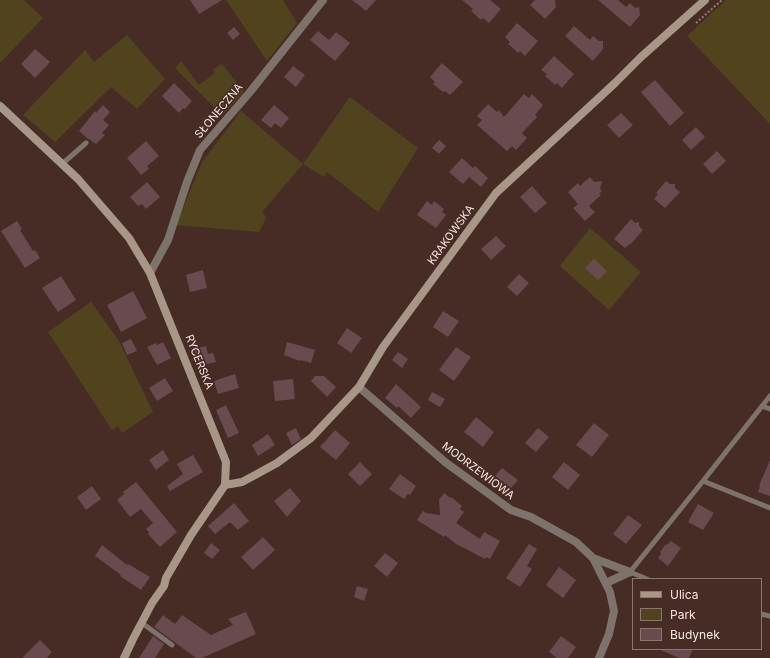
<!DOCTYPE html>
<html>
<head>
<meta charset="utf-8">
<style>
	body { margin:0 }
	#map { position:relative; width:770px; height:658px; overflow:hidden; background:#472c25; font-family:Inter,sans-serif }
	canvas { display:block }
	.legend { position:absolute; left:632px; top:578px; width:130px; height:72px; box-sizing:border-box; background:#472c25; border:1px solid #8d756f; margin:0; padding:5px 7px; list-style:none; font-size:12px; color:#f6e3df }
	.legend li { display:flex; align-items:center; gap:8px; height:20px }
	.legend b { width:20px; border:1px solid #8d756f }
</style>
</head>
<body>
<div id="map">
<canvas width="770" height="658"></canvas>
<ul class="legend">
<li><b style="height:5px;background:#a89789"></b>Ulica</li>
<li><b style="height:11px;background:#52431f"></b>Park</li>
<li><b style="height:11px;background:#694a4f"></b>Budynek</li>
</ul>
</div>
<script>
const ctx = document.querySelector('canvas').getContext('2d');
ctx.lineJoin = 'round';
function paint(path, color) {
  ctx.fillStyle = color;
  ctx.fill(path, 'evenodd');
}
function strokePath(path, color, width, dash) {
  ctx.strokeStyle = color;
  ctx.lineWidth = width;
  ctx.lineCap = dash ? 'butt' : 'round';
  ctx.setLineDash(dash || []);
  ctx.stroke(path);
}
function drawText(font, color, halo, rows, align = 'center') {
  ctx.font = font + ' Inter,sans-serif';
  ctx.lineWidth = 3.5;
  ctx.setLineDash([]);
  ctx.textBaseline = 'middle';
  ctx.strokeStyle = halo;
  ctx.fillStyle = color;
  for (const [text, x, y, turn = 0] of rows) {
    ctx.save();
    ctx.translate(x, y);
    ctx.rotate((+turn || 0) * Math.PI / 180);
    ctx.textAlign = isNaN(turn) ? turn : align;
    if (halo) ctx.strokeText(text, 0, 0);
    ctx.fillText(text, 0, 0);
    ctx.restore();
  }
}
paint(new Path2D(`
	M0,0H24L43,18L0,63Z
	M226,0H283L297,23L267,61Z
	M726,0H770V124L687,36Z
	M127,35L165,79L137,109L111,87L55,142L23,115L85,50L94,62Z
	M181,61L199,85L215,73L213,69L222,64L244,92L222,115L175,68Z
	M350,97L418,148L378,212L327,172L324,177L303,164L262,212L266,218L259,232L176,225L202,162L241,111L303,164Z
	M590,228L641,272L609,310L560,266Z
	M91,302L119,341L153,412L122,433L118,426L112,430L48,332Z`), '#52431f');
paint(new Path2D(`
	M190,0H222L199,14Z
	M352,0H376L366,11Z
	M462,0H490L501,9L489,23L483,18L481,20L471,11L473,9Z
	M535,0H555L556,7L545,19L530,5Z
	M598,0H618L626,7L630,3L635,8L639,7L640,15L630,27Z
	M517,23L538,41L525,56L520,51L518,53L513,48L508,44L510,42L505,37Z
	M574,26L590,40L593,36L599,41H603V49L593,61L565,36Z
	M234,27L240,34L233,40L227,33Z
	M318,31L329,40L336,32L350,43L335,61L310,40Z
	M35,49L50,62L35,78L21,64Z
	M554,56L574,74L562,88L557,83L555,85L545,76L547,74L541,70Z
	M442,63L463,82L450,95L445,91L443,92L433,84L435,82L430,77Z
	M293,66L305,75L296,87L284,77Z
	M655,80L684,113L670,126L641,92Z
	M174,83L192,101L185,109L183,108L179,113L162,96Z
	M524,94L529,98L532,94L543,105L535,115L537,117L522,133L527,138L516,150L512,146L507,151L477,125L482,120L477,116L488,104L497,112L499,110L504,117Z
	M103,105L110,112L103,120L109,125L102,133L105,135L96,144L87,138L79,131L95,111L96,113Z
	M274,105L289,118L281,128L275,123L271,128L261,120Z
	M621,113L633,125L619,138L607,125Z
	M696,127L705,137L691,150L682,140Z
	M439,140L446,146L439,154L432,148Z
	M146,141L159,156L147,166L149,169L141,175L127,158Z
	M717,151L726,161L712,174L703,164Z
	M462,158L473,168L475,166L488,178L481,187L469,177L463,184L449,172Z
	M590,177L594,182L602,181L600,189L602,191L599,194L601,195L589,206L595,212L585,221L573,208L578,204L568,192L578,183L580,186Z
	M666,181L670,184H675V188L680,192L665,208L654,199L658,194L656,193Z
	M147,182L160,197L146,209L142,204L138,206L130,197Z
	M532,186L547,203L535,213L520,197Z
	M427,201L432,205L434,201L444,209L442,212L446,215L436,228L417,215Z
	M631,219L635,223L639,222V226L643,230L631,244H630L625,248L614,239Z
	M17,221L22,229L20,230L28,243L33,251L35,250L40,258L25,268L1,231Z
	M496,236L506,246L491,260L481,249Z
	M594,259L607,271L598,280L585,268Z
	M203,270L207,288L190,292L186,275Z
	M519,274L529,283L517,296L507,287Z
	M61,276L76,300L58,312L42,288Z
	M133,291L147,318L121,332L107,305Z
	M443,311L459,321L448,337L433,327Z
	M347,328L362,338L351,353L337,343Z
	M131,339L137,351L127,355L122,343Z
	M163,342L171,358L157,365L147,347L156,343L157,345Z
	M287,342L315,350L311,363L301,360L300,361L284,355Z
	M206,346L208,354L213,353L216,362L198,366L194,349Z
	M456,347L471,357L454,381L439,370Z
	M398,352L408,359L402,368L392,360Z
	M235,374L239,388L218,394L214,381Z
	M315,376H324L336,387L327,397L311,381Z
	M165,378L173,391L157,401L149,388Z
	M293,379L295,399L275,401L273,381Z
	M396,384L421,407L411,418L398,406L397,408L385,398Z
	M432,392L445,399L440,407L428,400Z
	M226,405L239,433L228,438L216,410Z
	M476,417L494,432L483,447L464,432Z
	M594,423L609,435L592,457L576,445Z
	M296,428L301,439L292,445L286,433Z
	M538,428L549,437L536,452L525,443Z
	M335,430L350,443L336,460L320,447Z
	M268,434L275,445L258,456L252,445Z
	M163,450L169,460L156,470L149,460Z
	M193,455L203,472L170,491L167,486L183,474L177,464Z
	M770,460V496L758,492L760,486H759Z
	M360,462L372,474L360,486L348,474Z
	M564,462L580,475L568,490L552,477Z
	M502,468L518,480L511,488L495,476Z
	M400,474L416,486L410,495L408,494L404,499L389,489Z
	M136,482L177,532L160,547L148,534L149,532L146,529L153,523L141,509L130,517L117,500L124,494L123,492Z
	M92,486L101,499L86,510L77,497Z
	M290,488L301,501L287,517L274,501Z
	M444,493L450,498L451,497L462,506L460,509L464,512L456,523L480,539L484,532L500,541L490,559L486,557L485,559L466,549L456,544L445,535L444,537L417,520L423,511L426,513L440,515L439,500Z
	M234,503L249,521L238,530L230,522L215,534L208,526Z
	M698,504L714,513L703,530L688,522Z
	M628,515L642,525L626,544L613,534Z
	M263,537L275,550L253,570L241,557Z
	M671,541L681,548L668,566L658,558L661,554L660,552L666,544L667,545Z
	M211,543L220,550L212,559L204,553Z
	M529,544L537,549L527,566L532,569L520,587L506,578Z
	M102,545L127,565L128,564L150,577L141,590L120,576L121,575L95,556Z
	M385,553L398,563L387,577L374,566Z
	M559,567L576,580L563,598L546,585Z
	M357,586L368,589L364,601L354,597Z
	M246,612L256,634L202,658H196L154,627L163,615L175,624L182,615L211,635L233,625L228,619Z
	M153,636L164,644L155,658H139Z
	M561,636L576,647L568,658H557L549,652Z
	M40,640L52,652L47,658H22Z
	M658,649H693L689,658H679Z`), '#694a4f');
strokePath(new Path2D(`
	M696,23L722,0`), '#947d77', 2, [2, 2]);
strokePath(new Path2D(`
	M62,164L86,143
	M762,406L770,409
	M703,481L770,508
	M647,579L630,572L703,481L770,396
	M761,614L770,616
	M142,623L172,645`), '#7e736b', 5);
strokePath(new Path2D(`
	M150,273L168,240L187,182L200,150L250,92L323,0
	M359,387L445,462L511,510L531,517L576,542L593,558L610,592L614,611L609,634L599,658
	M593,558L630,572
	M606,583L630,572`), '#7e736b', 8);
strokePath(new Path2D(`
	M0,106L78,179L129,238L150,273L226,462L225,485L191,535L166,578L164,586L152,603L133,639L124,658
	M225,485L242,482L257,474L277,463L311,438L359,387L383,347L496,193L615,83L641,57L705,0`), '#a89789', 8);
drawText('11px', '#f6e3df', '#472c25', [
	["SŁONECZNA",219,111,-50],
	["KRAKOWSKA",451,235,-54],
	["RYCERSKA",199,362,68],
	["MODRZEWIOWA",478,471,37]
]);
</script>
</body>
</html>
